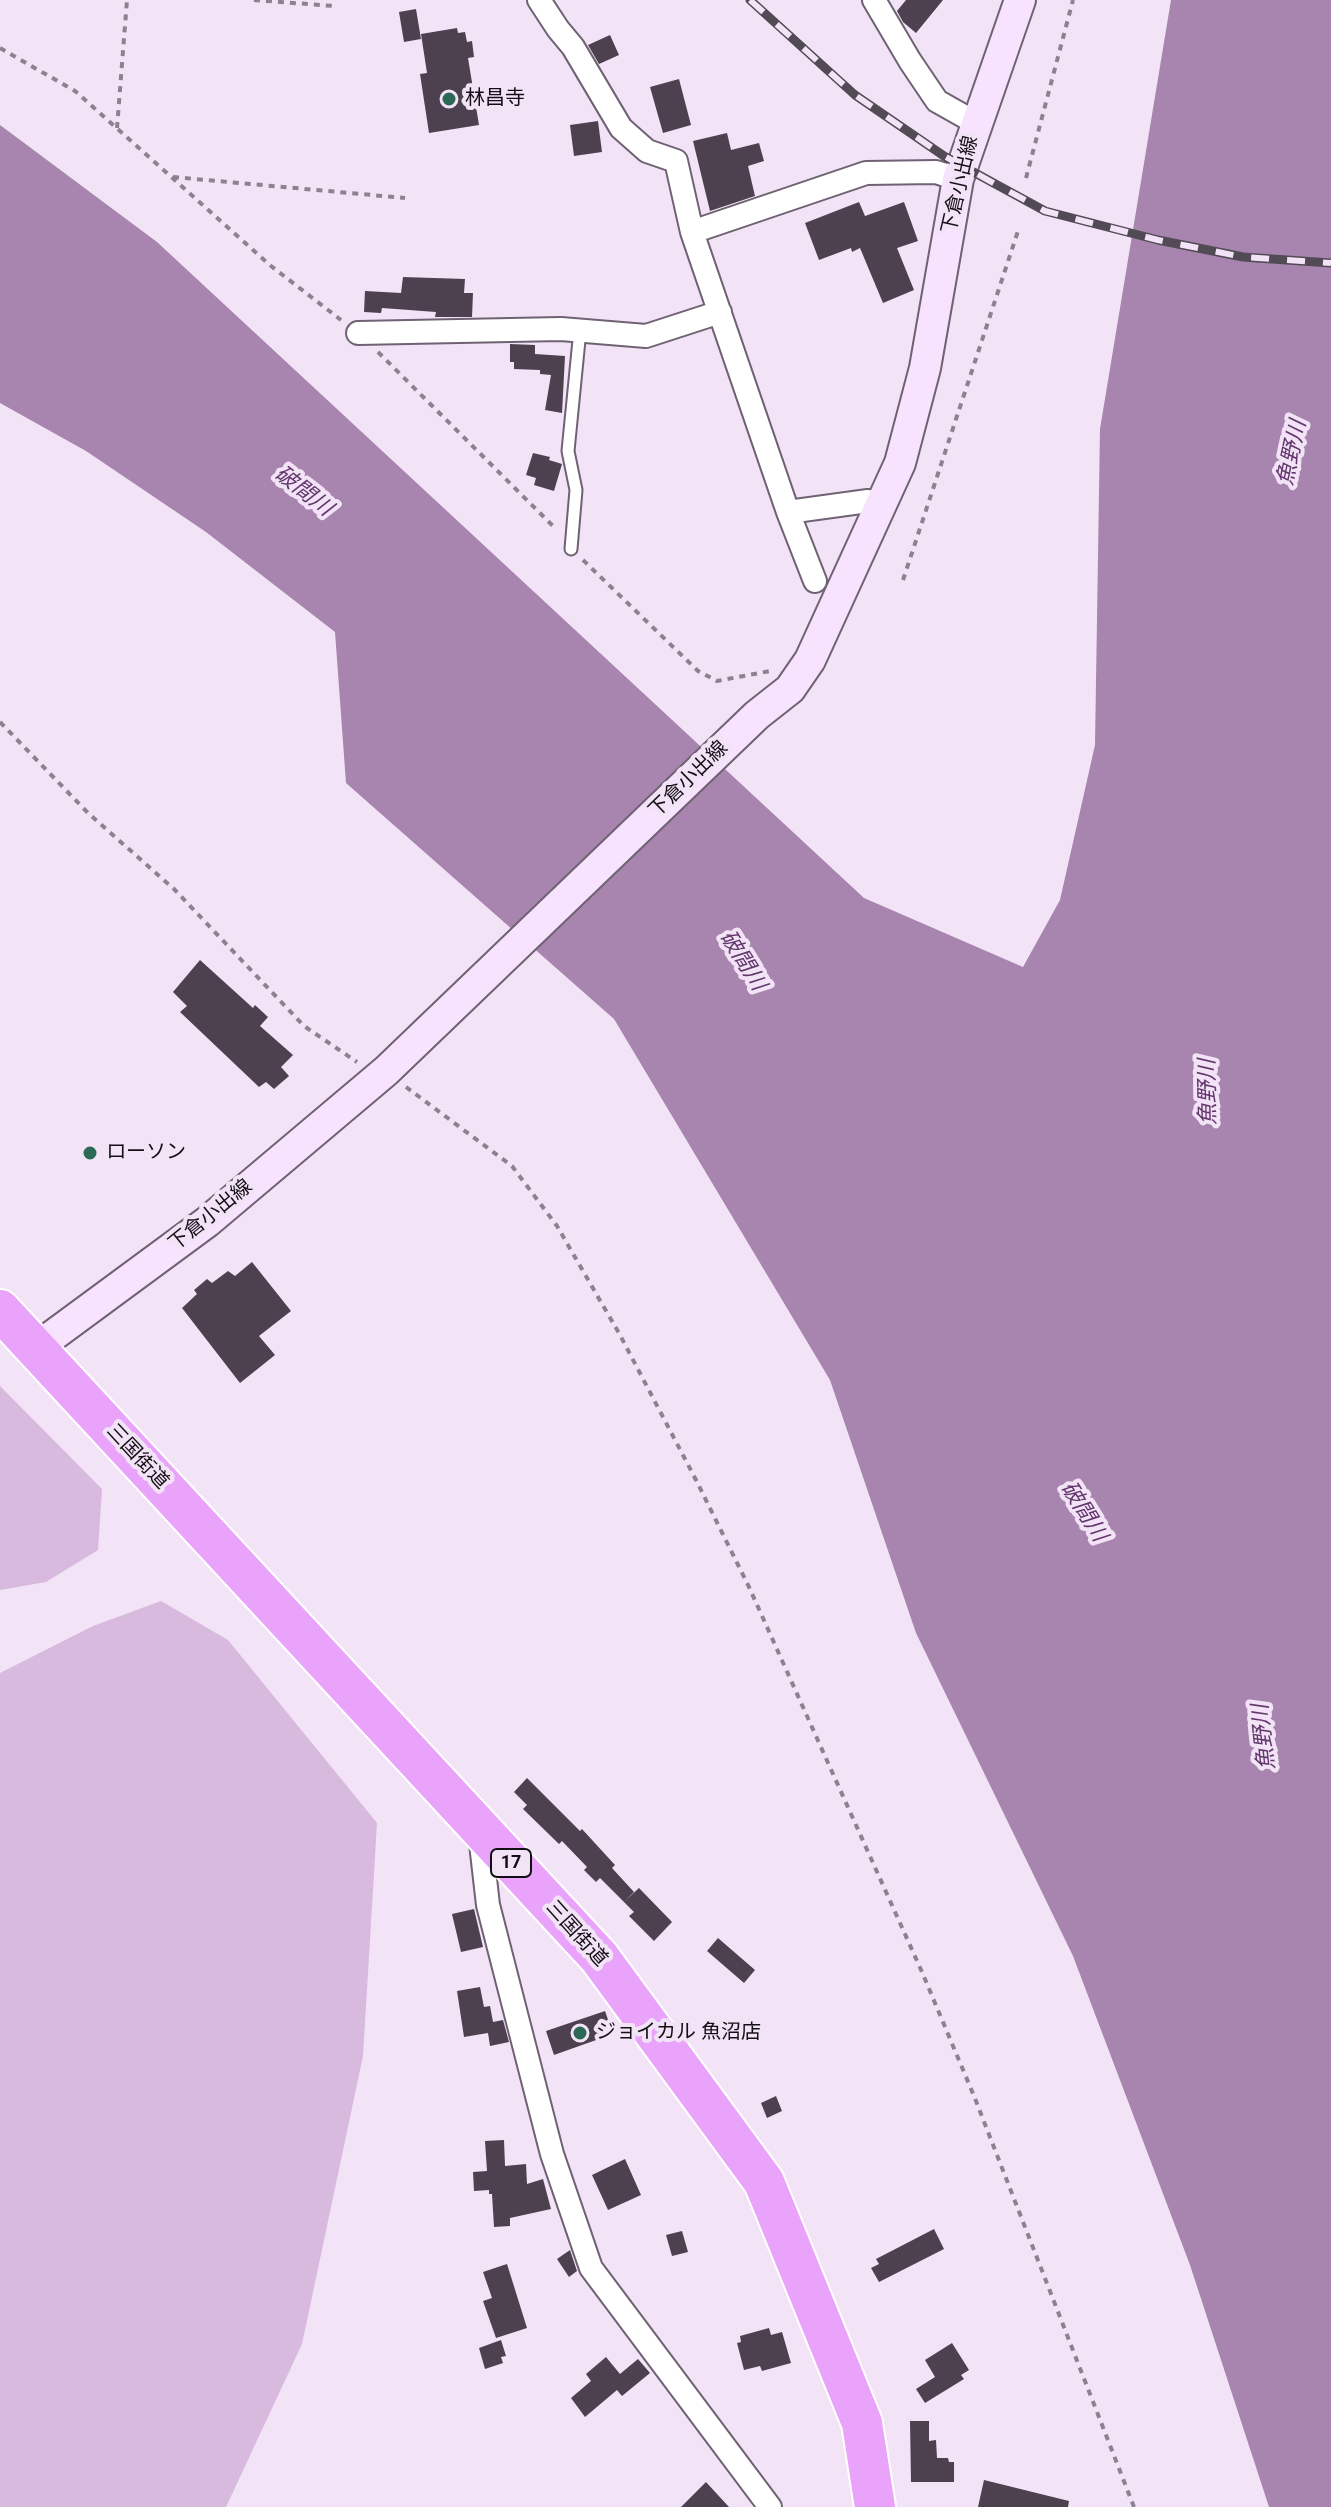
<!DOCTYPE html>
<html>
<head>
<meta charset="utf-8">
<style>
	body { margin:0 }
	canvas { display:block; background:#f2e3f6 }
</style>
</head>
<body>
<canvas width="1331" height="2507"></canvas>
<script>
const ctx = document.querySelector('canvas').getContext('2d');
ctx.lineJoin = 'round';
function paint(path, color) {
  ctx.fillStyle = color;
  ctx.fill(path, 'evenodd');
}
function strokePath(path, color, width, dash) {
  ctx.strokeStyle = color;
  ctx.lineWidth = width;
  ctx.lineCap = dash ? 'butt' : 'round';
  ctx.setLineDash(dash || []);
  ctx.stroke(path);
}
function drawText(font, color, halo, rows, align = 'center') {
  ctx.font = font + ' Roboto,"Noto Sans JP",sans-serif';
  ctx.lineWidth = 8;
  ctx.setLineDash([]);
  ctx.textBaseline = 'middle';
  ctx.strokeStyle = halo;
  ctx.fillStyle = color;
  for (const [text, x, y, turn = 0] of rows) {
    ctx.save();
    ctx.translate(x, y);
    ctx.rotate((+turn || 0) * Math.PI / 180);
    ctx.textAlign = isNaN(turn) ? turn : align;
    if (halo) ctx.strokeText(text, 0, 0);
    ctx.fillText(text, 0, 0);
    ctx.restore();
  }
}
paint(new Path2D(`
	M0,1386L102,1489L98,1550L46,1582L0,1590Z
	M161,1601L228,1640L377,1823L363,2056L302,2344L226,2507H0V1673L93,1626Z`), '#d7bade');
paint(new Path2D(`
	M1171,0H1331V2507H1269L1190,2265L1073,1956L916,1633L830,1380L614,1019L346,783L335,632L206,532L86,451L0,403V125L157,242L864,898L1023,967L1060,900L1095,745L1100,429Z`), '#a785af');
paint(new Path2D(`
	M906,0H943L916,33L903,22L897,11Z
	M416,9L421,39L404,42L399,12Z
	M457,28L458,33L465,32L467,42L472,41L474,57L468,58L479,125L429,133L420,74L427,73L421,34Z
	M610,35L619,55L599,64L588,45Z
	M679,79L691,125L663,133L650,87Z
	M598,121L602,152L574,156L570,125Z
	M727,133L731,150L759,143L764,161L748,166L755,196L710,211L693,141Z
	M859,202L865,216L904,202L918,241L897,248L914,290L883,303L860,248L852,252L851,248L819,260L805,223Z
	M403,277L465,279L464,293H473L472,317H435L436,312L382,308L381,313L364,312L365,291L401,293Z
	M510,344L535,345V354L565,356L562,413L545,410L551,375L540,374V370L514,369V362H510Z
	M533,453L550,457L549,460L562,464L554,491L534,485L536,478L526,475Z
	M200,960L253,1008L255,1005L268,1017L260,1026L293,1055L281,1067L289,1076L274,1089L266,1082L259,1087L180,1012L187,1006L173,992Z
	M252,1262L291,1311L259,1336L275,1355L240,1383L182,1308L197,1294L194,1290L207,1279L212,1283L228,1271L235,1276Z
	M527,1778L580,1831L582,1829L615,1865L612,1868L634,1892L624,1902L600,1878L596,1882L584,1870L587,1867L562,1841L559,1844L523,1809L527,1805L514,1792Z
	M639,1888L672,1922L654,1941L629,1916L634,1912L624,1902Z
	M474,1909L483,1947L461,1952L452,1914Z
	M718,1938L755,1970L744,1983L707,1951Z
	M480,1987L484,2007L490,2006L493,2022L503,2020L509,2042L490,2046L488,2033L464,2037L457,1991Z
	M605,2011L613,2034L554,2055L546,2031Z
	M776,2096L782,2111L767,2118L761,2103Z
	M504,2140L505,2166L526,2164L527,2184L543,2179L551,2209L510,2218V2226L494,2227L492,2194H489V2190L474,2191L473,2172L487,2171L485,2141Z
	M625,2159L641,2195L608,2210L592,2175Z
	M934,2229L944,2249L879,2282L871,2268L879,2264L876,2259Z
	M682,2231L688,2252L672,2256L666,2235Z
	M570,2250L577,2271L569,2277L557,2259Z
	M507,2264L527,2328L496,2338L483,2301L492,2298L483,2272Z
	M769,2328L771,2335L782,2332L791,2363L762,2371L760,2366L744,2370L737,2343L741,2342L740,2336Z
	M501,2340L506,2356L501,2357L503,2363L485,2369L479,2348Z
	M952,2343L969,2370L961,2375L964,2379L925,2403L916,2389L935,2377L925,2360Z
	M606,2357L620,2374L638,2359L650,2373L622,2396L617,2390L585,2417L571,2398L591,2381L586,2374Z
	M910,2421H929V2441L936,2440L937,2458H948L949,2462H954V2482H911Z
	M984,2480L1069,2501L1068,2507H978Z
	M706,2482L729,2507H681Z`), '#4d4150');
const lane = new Path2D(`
	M571,549L576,490L568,451L580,330`);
const street = new Path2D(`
	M539,0L558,29L573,47L621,128L647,151L676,161L692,232L788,512L815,581
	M874,0L910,61L937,101L976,123
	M692,232L866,173L936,172L958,179
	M358,333L561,329L646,336L720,312
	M788,512L868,501L880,507
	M480,1835L488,1905L552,2154L591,2268L770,2507`);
const secondary = new Path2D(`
	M36,1348L207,1222L386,1071L757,715L790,689L810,660L900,463L925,368L958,179L1020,0`);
const highway = new Path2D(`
	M0,1310L599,1957L764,2182L862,2423L875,2507`);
strokePath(lane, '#6f6272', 15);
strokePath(street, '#6f6272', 26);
strokePath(secondary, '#6f6272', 34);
strokePath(highway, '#fff', 44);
strokePath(new Path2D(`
	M254,0L334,6
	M0,48L75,91L271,266L341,320
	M117,128L127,0
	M173,177L405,198
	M1026,178L1073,0
	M378,352L556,529
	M583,560L698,671L717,681L770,671
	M903,580L1018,231
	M0,722L88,813L174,889L304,1026L357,1062
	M406,1087L512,1166L557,1226L620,1335L696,1480L749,1587L922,1972L974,2096L1134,2507`), '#8c828f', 4, [6, 6]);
strokePath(lane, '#fff', 11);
strokePath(street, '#fff', 22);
strokePath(secondary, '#f8e3fe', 30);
strokePath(highway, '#e9a3fa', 40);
const rail = new Path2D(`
	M750,0L855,95L944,156L1045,211L1158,240L1243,257L1331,263`);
strokePath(rail, '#524a54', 9);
strokePath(rail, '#f2e3f6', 6, [18]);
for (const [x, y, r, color] of [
	[449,99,8,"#2b6956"],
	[90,1153,8,"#2b6956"],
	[580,2033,8,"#2b6956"]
]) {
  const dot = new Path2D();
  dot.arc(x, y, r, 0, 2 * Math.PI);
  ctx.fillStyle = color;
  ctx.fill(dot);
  strokePath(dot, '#f2e3f6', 3);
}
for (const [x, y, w] of [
	[511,1863,40]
]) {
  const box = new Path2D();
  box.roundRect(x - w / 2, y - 14, w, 28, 6);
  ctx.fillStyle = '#f2e3f6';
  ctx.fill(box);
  strokePath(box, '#140f15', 2);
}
drawText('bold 18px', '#140f15', null, [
	["17",511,1863]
]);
drawText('20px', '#140f15', '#f2e3f6', [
	["林昌寺",465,99],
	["ローソン",106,1153],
	["ジョイカル 魚沼店",596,2033]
], 'left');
drawText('20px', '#140f15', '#f2e3f6', [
	["下倉小出線",961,185,-77],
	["下倉小出線",689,780,-44],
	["下倉小出線",211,1216,-39],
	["三国街道",137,1457,47],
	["三国街道",576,1934,48]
]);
drawText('italic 22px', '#63376d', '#f2e3f6', [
	["魚野川",1293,453,-78],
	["破間川",303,492,38],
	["破間川",742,961,58],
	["魚野川",1209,1092,-91],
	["破間川",1083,1512,58],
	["魚野川",1265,1737,-96]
]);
</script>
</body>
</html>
